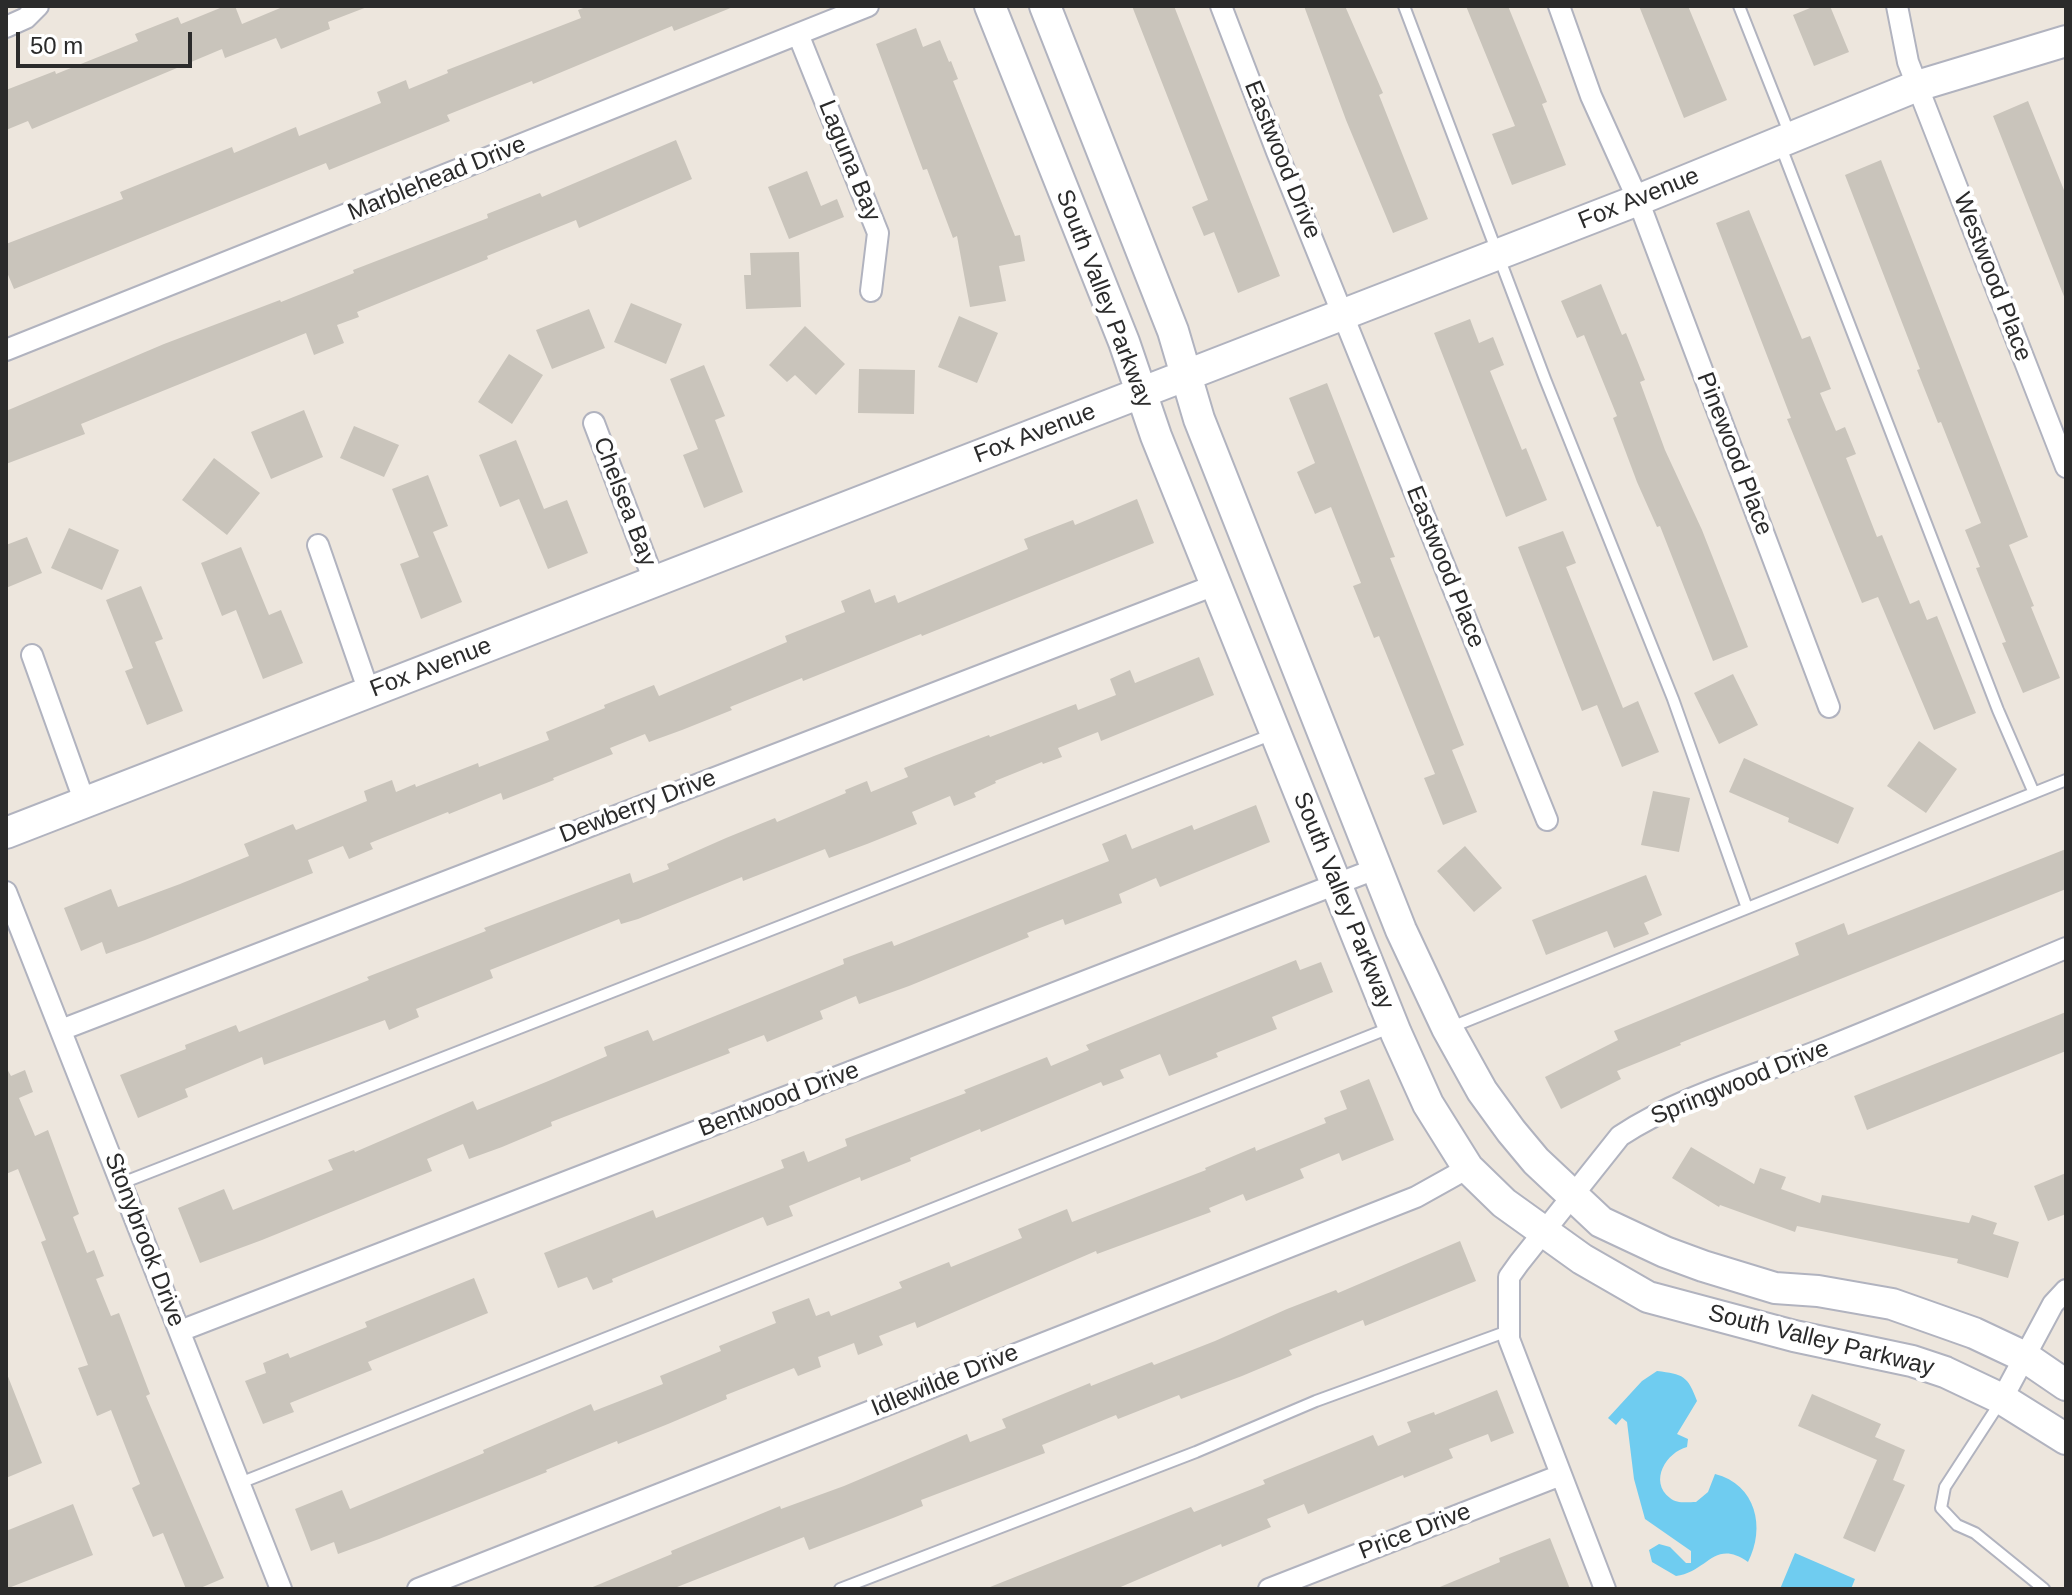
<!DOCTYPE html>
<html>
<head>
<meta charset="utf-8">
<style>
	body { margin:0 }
	#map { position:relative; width:2072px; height:1595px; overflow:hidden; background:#ede6dd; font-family:Arial,sans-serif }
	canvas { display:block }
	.frame { position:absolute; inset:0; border:8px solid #2b2b2b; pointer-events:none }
	.scale { position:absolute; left:16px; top:32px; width:176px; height:36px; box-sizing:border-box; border:4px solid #2b2b2b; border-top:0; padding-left:10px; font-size:24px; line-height:28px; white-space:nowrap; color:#2b2b2b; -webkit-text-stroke:6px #fff; paint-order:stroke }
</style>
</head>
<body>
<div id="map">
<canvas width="2072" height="1595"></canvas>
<div class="frame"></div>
<div class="scale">50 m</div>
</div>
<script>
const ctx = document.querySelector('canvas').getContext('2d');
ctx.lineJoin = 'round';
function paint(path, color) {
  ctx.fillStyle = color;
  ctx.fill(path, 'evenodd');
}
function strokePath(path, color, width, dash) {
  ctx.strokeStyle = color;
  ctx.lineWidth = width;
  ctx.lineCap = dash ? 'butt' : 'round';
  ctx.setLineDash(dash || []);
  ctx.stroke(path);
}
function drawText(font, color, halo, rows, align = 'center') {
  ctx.font = font + ' Arial,sans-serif';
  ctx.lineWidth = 8;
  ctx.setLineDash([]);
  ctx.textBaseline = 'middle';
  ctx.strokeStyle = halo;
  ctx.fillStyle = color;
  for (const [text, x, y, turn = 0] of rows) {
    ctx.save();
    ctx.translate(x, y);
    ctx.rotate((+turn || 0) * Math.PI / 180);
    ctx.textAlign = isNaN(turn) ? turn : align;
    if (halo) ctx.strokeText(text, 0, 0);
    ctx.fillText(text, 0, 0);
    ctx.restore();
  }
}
paint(new Path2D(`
	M1657,1371C1683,1374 1688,1376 1697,1401L1677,1434L1688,1439L1687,1447C1667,1452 1648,1481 1670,1498C1677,1504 1688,1502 1696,1502L1708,1492L1715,1474C1756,1484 1766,1528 1748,1562C1714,1538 1708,1572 1676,1576L1652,1562L1649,1550L1659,1544L1670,1547L1686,1563H1691V1551L1645,1519L1634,1479L1627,1422L1622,1418L1616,1425L1608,1418L1642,1381Z
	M1795,1553L1855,1579L1851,1589H1780Z`), '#6fccf0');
paint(new Path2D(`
	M225,6H235L242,24L285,6L367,7L328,22L330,29L281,49L276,38L225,58L222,49L32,129L28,121L6,130V90L55,71L56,74L138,41L135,34L178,17L181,24Z
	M589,6L733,7L674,31L672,26L533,84L532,81L447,115L450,121L329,170L326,163L14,289L6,270V244L123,199L120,192L232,147L234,153L296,127L299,136L381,103L377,92L406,80L409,89L448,73L447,70L581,18L578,10Z
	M1132,6H1174L1280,276L1238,293L1214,232L1204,236L1192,207L1208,200Z
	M1304,6H1345L1383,93L1379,95L1428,219L1393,233L1346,120Z
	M1466,6H1508L1547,102L1542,104L1566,165L1512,185L1492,134L1515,126Z
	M1639,6H1688L1727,100L1684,118Z
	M1815,6H1830L1849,52L1814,66L1793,15Z
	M916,28L923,47L940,40L949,62L951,61L958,79L953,81L1015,236L1020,235L1025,261L999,266L1006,301L970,307L957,236L953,238L927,169L923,170L876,44Z
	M2028,101L2066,195L2065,299L1993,116Z
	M676,140L692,179L579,228L576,220L487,256L488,259L357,312L359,317L337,325L344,343L314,355L306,333L81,424L85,434L6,464V411L164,344L280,300L281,302L354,273L353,270L488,218L487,214L540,193L542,197Z
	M1881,160L2028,537L2009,545L2034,606L2031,607L2060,678L2023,693L2002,643L2006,642L1976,568L1980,567L1965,530L1981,523L1941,422L1938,423L1917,370L1920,369L1845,175Z
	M807,171L821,206L837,199L844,217L789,239L768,187Z
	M1749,210L1802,339L1810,336L1831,389L1820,393L1836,431L1845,427L1856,454L1846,458L1877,537L1882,535L1910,604L1919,600L1927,620L1937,616L1976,713L1934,730L1878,597L1862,603L1787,419L1791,418L1716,223Z
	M799,252L801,307L746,309L744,275H751L750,253Z
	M1601,284L1622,335L1626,333L1645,380L1640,382L1665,450L1702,530L1748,647L1713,661L1660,526L1657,527L1637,482L1613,418L1617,416L1584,335L1577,338L1561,301Z
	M631,303L682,324L666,364L614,342Z
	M589,309L605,348L552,369L536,330Z
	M959,316L998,333L977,383L938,367Z
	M1470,319L1479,343L1493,337L1504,365L1490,371L1522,450L1526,448L1547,500L1506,517L1434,333Z
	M805,326L845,364L816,395L795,375L787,382L769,365Z
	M509,354L543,375L512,424L478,402Z
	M704,365L725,416L715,420L743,492L704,508L683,455L698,449L670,379Z
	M859,369L915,370L914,414L858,413Z
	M1327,383L1395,557L1390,558L1464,745L1452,750L1477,812L1443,825L1424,778L1435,774L1379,636L1374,638L1353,586L1361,583L1331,507L1315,514L1297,472L1315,463L1289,398Z
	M304,410L323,457L271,479L251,432Z
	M354,426L399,445L384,477L340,458Z
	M516,440L544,509L567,500L588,553L548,569L519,499L500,507L479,455Z
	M214,458L260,493L227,535L182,500Z
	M428,475L448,526L433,532L462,602L421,619L400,564L419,557L392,489Z
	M1137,499L1154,543L922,636L921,634L803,681L802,678L730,707L732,710L682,730L649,742L645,734L610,748L613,754L553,778L554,780L503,800L501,793L449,814L448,812L370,843L373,849L349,859L343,846L308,860L313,873L145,940L106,954L102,942L81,951L64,908L111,889L118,907L180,884L249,856L244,844L293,824L296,830L367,801L364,791L392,780L396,792L415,784L416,787L478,763L479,767L549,740L546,732L605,708L604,705L654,685L659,696L787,642L785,636L845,612L841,601L870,589L875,603L895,595L898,603L1028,549L1024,539L1073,520L1075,525Z
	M69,528L119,550L102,590L51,568Z
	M1563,531L1576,563L1566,567L1623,708L1638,701L1659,752L1622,767L1597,705L1582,711L1518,547Z
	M27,537L42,573L6,588V545Z
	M241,547L269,615L281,610L303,663L263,679L236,610L222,616L201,563Z
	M141,586L163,639L155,642L183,711L147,725L125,671L133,668L106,600Z
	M1199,657L1214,695L1101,741L1098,732L1058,748L1062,757L1043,764L1042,762L995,781L996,783L974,793L976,797L954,806L950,796L912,812L917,824L867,844L829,858L825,849L743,881L742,877L638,919L621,924L619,919L490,970L493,978L416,1009L419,1017L389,1030L385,1020L264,1065L262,1057L185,1089L188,1097L138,1118L120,1075L186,1049L185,1045L236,1025L239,1032L369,980L367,977L486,931L484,928L595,886L630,873L633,883L669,869L667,864L726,838L775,818L777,822L846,793L845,790L867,781L871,792L908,777L904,768L934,756L989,735L990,737L1076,704L1078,710L1116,695L1110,679L1130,670L1135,683Z
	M1733,674L1758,725L1719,744L1694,693Z
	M1919,741L1957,769L1926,813L1887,786Z
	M1744,758L1854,808L1838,844L1788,822L1789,818L1729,792Z
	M1653,791L1690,798L1679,852L1641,845Z
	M1256,805L1270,842L1160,887L1156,878L1119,894L1122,903L1065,925L1063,919L1027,933L1029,937L909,986L859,1004L856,996L820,1011L823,1019L767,1042L764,1035L728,1049L730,1053L551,1122L552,1126L502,1147L469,1159L463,1144L427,1159L432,1171L262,1240L200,1263L178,1208L224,1189L233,1210L333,1170L328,1160L354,1150L355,1152L473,1101L477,1110L546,1082L607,1056L604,1047L648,1030L653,1041L844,964L843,959L892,941L894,946L1109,861L1102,844L1126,834L1132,849L1192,825L1194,830Z
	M1465,846L1502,888L1474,912L1437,871Z
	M2066,849V889L1680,1043L1681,1045L1617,1071L1621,1079L1561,1109L1545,1077L1618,1040L1614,1031L1799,955L1795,943L1844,923L1848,935Z
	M1646,875L1662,915L1644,923L1649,934L1614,948L1607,931L1546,955L1532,920Z
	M1296,960L1300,970L1321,962L1333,992L1272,1017L1277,1029L1216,1053L1218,1057L1169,1076L1160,1054L1120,1070L1124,1078L1103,1086L1101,1082L981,1132L980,1129L910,1158L911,1161L861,1181L860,1177L789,1206L793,1216L767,1226L763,1217L612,1279L613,1282L593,1290L587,1277L558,1288L544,1253L653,1210L656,1218L784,1168L781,1160L804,1151L808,1162L847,1146L845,1139L966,1093L964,1090L1047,1057L1051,1066L1089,1050L1086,1045Z
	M2066,1012V1051L1867,1130L1854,1096Z
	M6,1067L11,1076L25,1070L33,1092L19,1098L35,1136L48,1130L79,1214L73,1217L87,1253L94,1250L104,1276L96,1279L111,1316L119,1313L150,1394L146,1396L224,1578L198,1589H186L163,1533L153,1537L132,1488L140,1484L111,1410L97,1416L78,1368L88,1365L41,1242L46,1240L18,1169L6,1174Z
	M1369,1079L1394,1140L1342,1161L1339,1153L1300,1169L1304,1178L1282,1187L1246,1201L1243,1194L1209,1208L1211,1212L1097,1254L1096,1251L917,1328L915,1322L879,1336L883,1345L858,1355L854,1343L818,1357L821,1367L798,1376L794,1368L726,1395L727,1399L668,1424L618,1444L617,1441L546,1470L547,1472L379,1539L338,1554L334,1542L311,1551L295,1509L342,1490L350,1509L484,1453L483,1450L591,1404L594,1411L663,1384L660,1376L721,1351L719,1346L776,1323L772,1312L809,1298L816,1316L829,1311L831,1316L902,1288L899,1282L949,1262L951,1267L1022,1238L1018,1229L1067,1209L1072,1222L1206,1170L1205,1168L1255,1147L1256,1151L1326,1123L1324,1118L1347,1109L1340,1091Z
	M1691,1147L1754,1184L1760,1168L1786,1177L1781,1189L1820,1203L1822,1195L1969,1223L1972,1215L1997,1223L1993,1234L2019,1242L2008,1278L1957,1263L1958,1259L1797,1226L1795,1232L1720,1205L1719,1207L1672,1178Z
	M2066,1173V1214L2048,1221L2034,1186Z
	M1460,1241L1476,1281L1365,1326L1363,1320L1289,1350L1292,1355L1242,1376L1181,1399L1179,1395L1118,1419L1116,1415L1042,1445L1045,1453L921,1500L923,1506L893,1518L809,1550L804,1537L672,1589H588L672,1554L671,1551L780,1506L781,1509L844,1486L967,1434L970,1442L1006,1428L1002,1419L1090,1383L1091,1386L1152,1362L1154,1365L1215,1341L1287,1309L1336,1290L1338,1293Z
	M474,1278L488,1313L368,1362L372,1370L290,1403L294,1412L263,1424L245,1381L266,1373L263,1363L288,1353L290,1358L367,1327L365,1322Z
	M7,1374L42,1463L6,1478V1375Z
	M1497,1390L1514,1433L1491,1442L1488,1434L1449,1449L1453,1458L1404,1478L1403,1475L1308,1514L1304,1504L1267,1519L1271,1527L1222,1547L1221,1544L1116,1589H985L1191,1507L1194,1512L1265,1484L1263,1480L1373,1435L1378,1446L1411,1432L1407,1422L1434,1412L1435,1415Z
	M1812,1394L1881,1424L1875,1437L1905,1450L1893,1480L1905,1485L1875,1552L1843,1538L1877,1460L1798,1426Z
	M73,1504L93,1555L6,1589V1531Z
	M1550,1538L1570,1589H1435L1500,1562L1499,1558Z`), '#c9c4bb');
const lane = new Path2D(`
	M1404,6L1545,379L1673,699L1747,908
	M1739,6L1790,135
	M1781,147L1998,710L2034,793
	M1449,1028L2066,780
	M122,1183L1273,734
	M2001,1401L1945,1487L1941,1508L1957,1525L1975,1533L2044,1589
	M240,1483L1392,1027
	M840,1589L1196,1452L1316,1401L1508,1331`);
const street = new Path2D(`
	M1221,6L1277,152L1547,820
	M1559,6L1591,96L1638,200L1829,707
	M1897,6L1908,62L2066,467
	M6,27L26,18L38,6
	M798,34L878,233L871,291
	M6,350L868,6
	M594,423L654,581
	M318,545L369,692
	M32,655L85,803
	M6,892L281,1589
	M61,1030L1215,585
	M180,1331L1378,868
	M2002,1399L2053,1304L2066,1290
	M418,1589L1416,1197L1468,1168
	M1269,1589L1561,1475
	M1605,1589L1509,1339V1277L1519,1263L1620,1136C1684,1094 1759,1075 1828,1047C1908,1015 1987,981 2066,948`);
const secondary = new Path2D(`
	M990,6L1124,342L1156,436L1396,1033L1428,1104L1468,1168L1504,1203L1582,1259L1648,1297L1794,1336L1912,1361L1945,1372L2002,1399L2066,1439
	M1045,6L1173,331L1199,419L1401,930L1447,1028L1482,1091L1511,1131L1536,1161L1601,1222L1665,1252L1703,1266L1775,1288L1818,1291L1892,1304L1974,1333L2025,1357L2066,1385
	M6,833L1638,200L1917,86L2066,41`);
strokePath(lane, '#b1b3bf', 14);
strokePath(street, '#b1b3bf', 24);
strokePath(secondary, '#b1b3bf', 34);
strokePath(lane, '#fff', 10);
strokePath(street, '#fff', 20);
strokePath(secondary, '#fff', 30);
drawText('24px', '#2b2b2b', '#fff', [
	["Eastwood Drive",1282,160,68],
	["Laguna Bay",849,161,68],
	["Marblehead Drive",437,179,-22],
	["Fox Avenue",1639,199,-22],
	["Westwood Place",1992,277,69],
	["South Valley Parkway",1104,299,69],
	["Fox Avenue",1035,434,-21],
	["Pinewood Place",1734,454,69],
	["Chelsea Bay",624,502,69],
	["Eastwood Place",1445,567,68],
	["Fox Avenue",431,668,-21],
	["Dewberry Drive",638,807,-21],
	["South Valley Parkway",1343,901,68],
	["Springwood Drive",1740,1083,-22],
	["Bentwood Drive",779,1100,-21],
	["Stonybrook Drive",144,1240,69],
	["South Valley Parkway",1821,1341,14],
	["Idlewilde Drive",945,1381,-22],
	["Price Drive",1415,1532,-21]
]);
</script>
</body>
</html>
